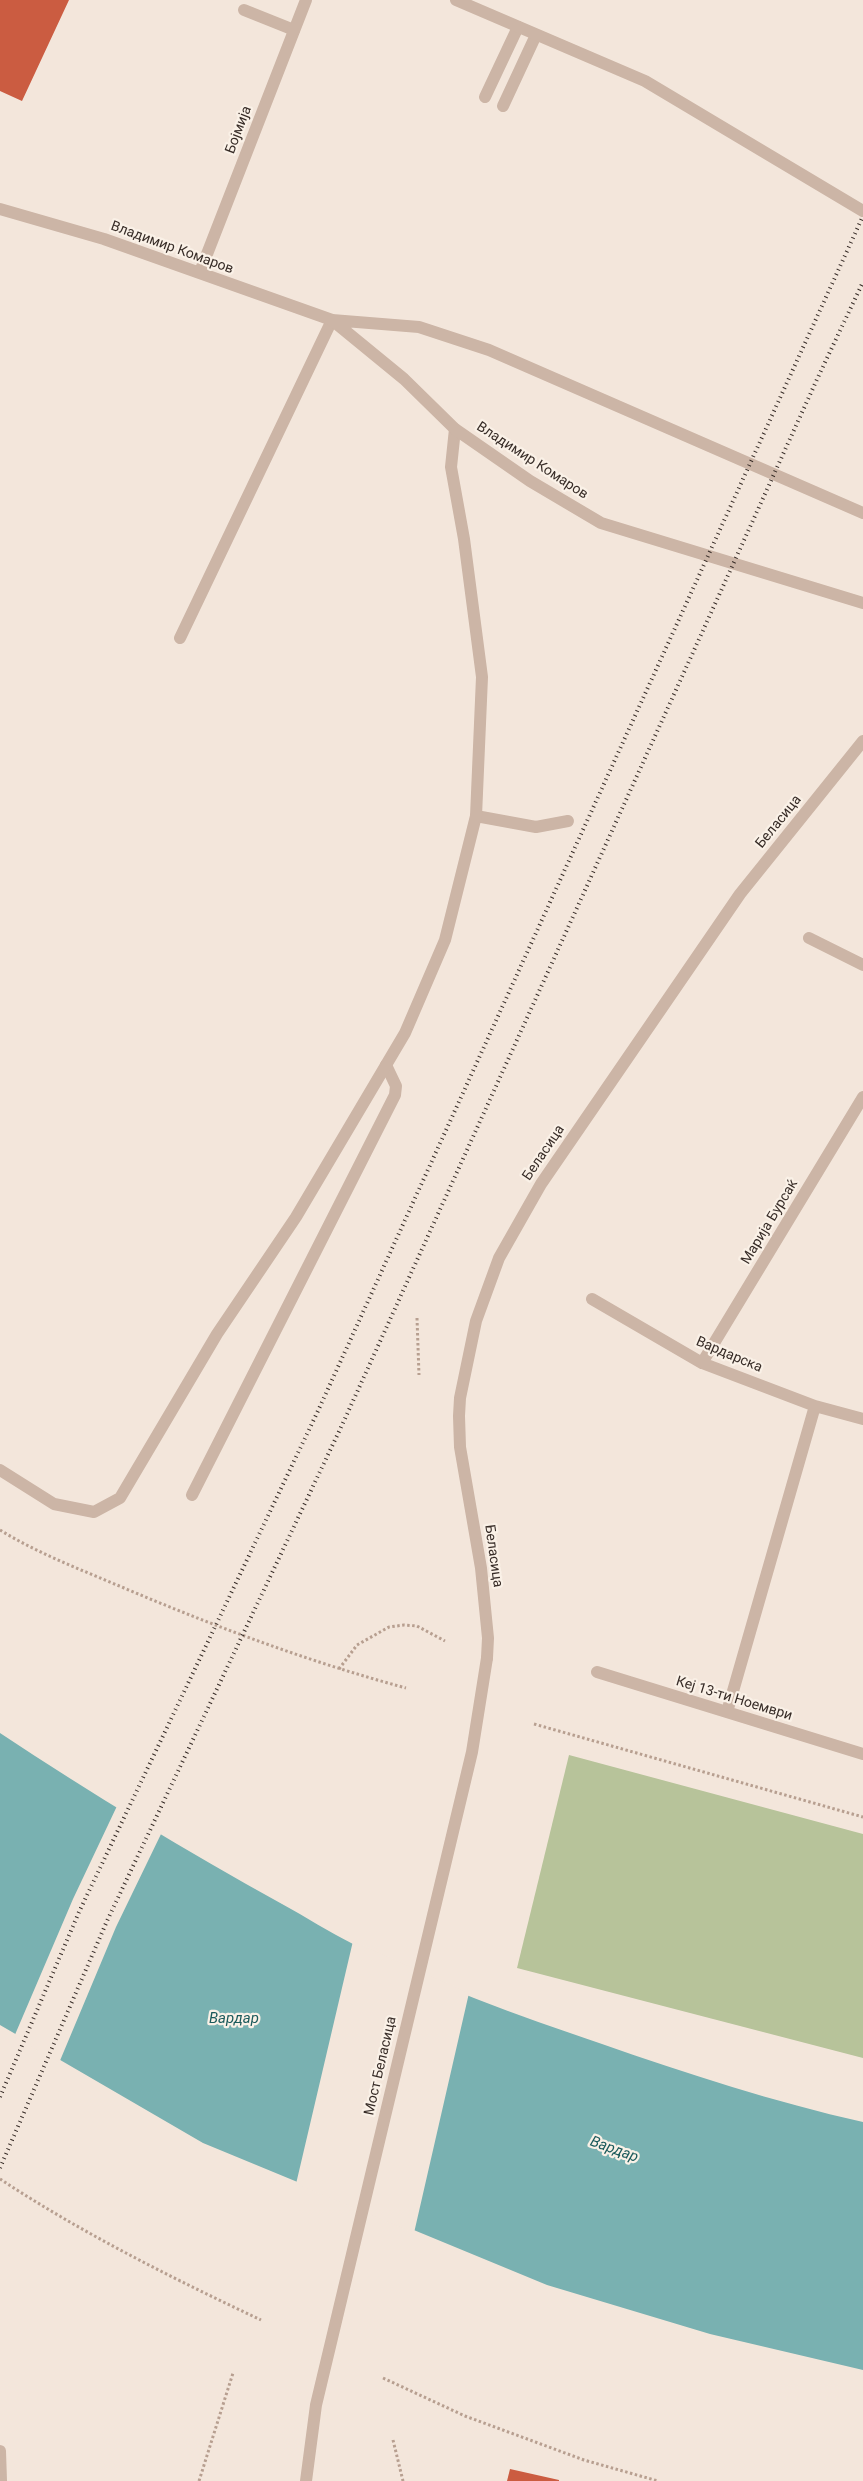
<!DOCTYPE html>
<html>
<head>
<meta charset="utf-8">
<style>
	body { margin:0 }
	canvas { display:block; background:#f3e6db }
</style>
</head>
<body>
<canvas width="863" height="2481"></canvas>
<script>
const ctx = document.querySelector('canvas').getContext('2d');
ctx.lineJoin = 'round';
function paint(path, color) {
  ctx.fillStyle = color;
  ctx.fill(path, 'evenodd');
}
function strokePath(path, color, width, dash) {
  ctx.strokeStyle = color;
  ctx.lineWidth = width;
  ctx.lineCap = dash ? 'butt' : 'round';
  ctx.setLineDash(dash || []);
  ctx.stroke(path);
}
function drawText(font, color, halo, rows, align = 'center') {
  ctx.font = font + ' Roboto,sans-serif';
  ctx.lineWidth = 4.5;
  ctx.setLineDash([]);
  ctx.textBaseline = 'middle';
  ctx.strokeStyle = halo;
  ctx.fillStyle = color;
  for (const [text, x, y, turn = 0] of rows) {
    ctx.save();
    ctx.translate(x, y);
    ctx.rotate((+turn || 0) * Math.PI / 180);
    ctx.textAlign = isNaN(turn) ? turn : align;
    if (halo) ctx.strokeText(text, 0, 0);
    ctx.fillText(text, 0, 0);
    ctx.restore();
  }
}
paint(new Path2D(`
	M569,1755L863,1834V2058L517,1968Z`), '#b7c39a');
paint(new Path2D(`
	M0,1733C92,1794 186,1851 282,1904C306,1917 329,1932 353,1944C432,1985 517,2015 602,2044C688,2074 774,2102 863,2122V2370L710,2334L547,2285L203,2143L0,2025Z`), '#79b1b1');
paint(new Path2D(`
	M117,1806L162,1832L116,1927L59,2063L14,2037L73,1899Z
	M353,1941L469,1993L414,2233L296,2184Z`), '#f3e6db');
paint(new Path2D(`
	M0,0H69L22,101L0,91Z
	M510,2469L559,2480V2481H507Z`), '#cb5c41');
strokePath(new Path2D(`
	M417,1318L419,1375
	M0,1530C39,1554 82,1570 124,1588C216,1627 310,1662 406,1688
	M339,1669L357,1645L389,1627L404,1625L417,1626L445,1641
	M534,1724L863,1817
	M0,2179C82,2233 172,2278 261,2320
	M383,2378L465,2416L584,2460L658,2481
	M393,2440L403,2481
	M199,2481L233,2373`), '#b79f90', 3, [2.5, 2.5]);
strokePath(new Path2D(`
	M244,10L294,30
	M485,97L518,27
	M503,106L536,35
	M476,816L536,827L568,821
	M192,1495L395,1095L396,1086L386,1065`), '#ccb5a6', 12);
strokePath(new Path2D(`
	M456,0L645,81L863,211
	M180,638L332,320
	M809,938L863,965
	M592,1299L702,1363L815,1406L863,1419
	M702,1363L863,1097
	M0,1470L54,1504L94,1512L120,1498L217,1334L296,1217L405,1033L445,940L476,816L482,677L464,539L451,467L455,429
	M597,1672L863,1754
	M727,1712L815,1406
	M0,2451L1,2481`), '#ccb5a6', 12);
strokePath(new Path2D(`
	M0,209L104,239L332,320L419,327L489,350L863,513
	M200,272L306,0
	M332,320L404,379L455,429L530,481L601,523L863,603
	M487,1658L488,1638L481,1568L460,1447L459,1416L460,1398L476,1321L499,1258L541,1184L740,894L863,741`), '#ccb5a6', 12);
strokePath(new Path2D(`
	M0,2097L79,1912L317,1413L863,216
	M0,2168L107,1921L343,1423L819,375L863,282`), '#372c27', 4, [1, 4]);
strokePath(new Path2D(`
	M306,2481L316,2405L472,1752L487,1658`), '#ccb5a6', 12);
drawText('14px', '#372c27', '#faf1e7', [
	["Бојмија",239,130,-69],
	["Владимир Комаров",172,248,20],
	["Владимир Комаров",532,461,33],
	["Беласица",779,822,-51],
	["Беласица",544,1153,-56],
	["Марија Бурсаќ",770,1222,-59],
	["Вардарска",729,1355,23],
	["Беласица",493,1556,82],
	["Кеј 13-ти Ноември",734,1699,17],
	["Мост Беласица",381,2066,-77]
]);
drawText('italic 15px', '#1b5a5b', '#faf1e7', [
	["Вардар",234,2019],
	["Вардар",614,2150,20]
]);
</script>
</body>
</html>
